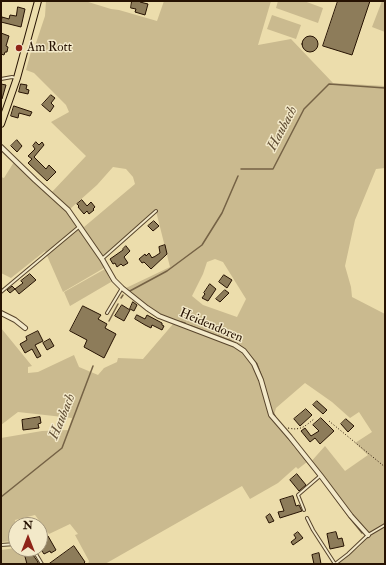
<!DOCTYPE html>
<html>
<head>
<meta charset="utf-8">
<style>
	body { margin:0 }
	#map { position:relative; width:386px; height:565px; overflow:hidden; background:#ecddac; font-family:"IM FELL Double Pica",serif }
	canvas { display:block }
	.frame { position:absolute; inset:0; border:2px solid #261202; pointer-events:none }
	.north { position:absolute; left:8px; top:517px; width:40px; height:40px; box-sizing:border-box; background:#f3e9c9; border:1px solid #a19379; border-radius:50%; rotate:0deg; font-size:11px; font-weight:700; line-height:16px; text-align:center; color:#261202 }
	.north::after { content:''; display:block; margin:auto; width:14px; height:18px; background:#8f2418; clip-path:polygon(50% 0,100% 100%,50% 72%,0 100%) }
</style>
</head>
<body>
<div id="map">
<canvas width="386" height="565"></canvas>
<div class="frame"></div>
<div class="north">N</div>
</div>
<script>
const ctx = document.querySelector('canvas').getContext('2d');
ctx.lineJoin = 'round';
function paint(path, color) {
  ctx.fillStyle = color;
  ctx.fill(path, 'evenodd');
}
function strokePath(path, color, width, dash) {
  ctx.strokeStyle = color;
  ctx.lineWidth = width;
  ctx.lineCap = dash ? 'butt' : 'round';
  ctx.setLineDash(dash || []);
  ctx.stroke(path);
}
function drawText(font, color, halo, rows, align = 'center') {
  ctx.font = font + ' "IM FELL Double Pica",serif';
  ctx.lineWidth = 3;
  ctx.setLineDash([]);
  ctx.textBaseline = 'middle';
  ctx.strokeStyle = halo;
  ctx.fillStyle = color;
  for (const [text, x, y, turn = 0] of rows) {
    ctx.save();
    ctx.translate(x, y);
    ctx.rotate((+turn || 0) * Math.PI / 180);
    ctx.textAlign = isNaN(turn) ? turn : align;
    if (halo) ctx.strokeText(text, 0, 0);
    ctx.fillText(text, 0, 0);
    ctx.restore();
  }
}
paint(new Path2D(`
	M46,1H85L111,9L119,10L157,21L164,1H271L258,45L291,39L333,83L385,86V168L376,169L355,220L345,266L351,287L352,297L385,314V564H338L359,547L367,538L350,518L309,464L325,446L345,471L368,455L355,443L372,432L359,412L350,418L332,402L305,383L276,408L274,415L294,447L307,462L298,469L296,467L278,483L250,499L242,486L105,564H88L89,561L75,535L78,534L70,524L49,534L35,515L15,520L16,526V541L1,542V438L42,431L68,430L72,418L18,412L1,425V328L32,366L28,367V373L38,372L74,355L79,367L98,375L104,368L117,362L118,358L143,359L173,324L174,320L158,314L126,288L170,267L156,211L102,258L104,268L63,292L45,251L11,278L1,273V177L4,178L14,162L51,193L86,156L51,122L69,112L66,105L34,73L26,70L32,48L34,49L45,16ZM113,167L126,169L133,177L135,184L84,227L70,209L97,185ZM215,259L223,262L246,299L237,317L203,305L192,296L203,274L207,262Z
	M278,1H304L323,8L318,23L276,8Z
	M382,1H385V32L372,27Z
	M272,15L301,25L296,39L267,29Z
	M105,269L111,282L70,306L64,292Z
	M16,548V549H23L27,564H1V550Z`), '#caba8f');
strokePath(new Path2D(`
	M241,169H273L304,109L329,84L385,88
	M128,292L167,271L202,245L222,213L238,176
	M121,298L123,295
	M109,321L118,304
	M177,321L185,323
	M191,326L231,341
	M246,351L257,364L262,378
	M271,409L275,416
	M286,435L317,474
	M333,495L350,518L362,533
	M1,497L62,448L93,366`), '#756245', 1.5);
const building = new Path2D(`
	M132,1H140V2L148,4L145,15L135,12L136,9L131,8Z
	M338,1H370L352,55L323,46Z
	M18,7L25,9L21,27L1,22L2,17L9,19L10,15L16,16Z
	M1,33L9,36L6,46L8,47L7,52H5L4,55L1,54Z
	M302 44a8 8 0 1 1 16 0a8 8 0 1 1-16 0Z
	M1,84L6,85L2,99H1Z
	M21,84L27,85L26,89L29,90L28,94L19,92Z
	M51,95L55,98L51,103L54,106L50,112L42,105Z
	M14,106L32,112L30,116L19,113L18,118L11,116Z
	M17,140L22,146L17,152L11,146Z
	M36,142L39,145L42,142L44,145L34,157L46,169L49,165L56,172L47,181L28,163L32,159L28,156L35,149L33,146Z
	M82,200L87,206L91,202L95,207L93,209L94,210L89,214L87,211L84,214L78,207L79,206L77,204Z
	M154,221L159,226L153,231L148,226Z
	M165,245L167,254L151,269L144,262L142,263L139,259L145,254L146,256L149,253L152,258L153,257H154L160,253L159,247Z
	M126,246L130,251L124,257L128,263L123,266L121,264L117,267L115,263L113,264L110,259L123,250V249Z
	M30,274L36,280L19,294L15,289L10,293L7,290L12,286L15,289L23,283L21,281Z
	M224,275L232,280L227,288L219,282Z
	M210,284L216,289L208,301L202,298L205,294L204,293Z
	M225,290L229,293L220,302L216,299Z
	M133,302L137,305L134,311L130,309Z
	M122,305L130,310L124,321L115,316Z
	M83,306L101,315L98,319L107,324L105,328L116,334L104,358L84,347L87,340L70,331Z
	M137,315L145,319L147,315L162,323V325L164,326L162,330L152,325L151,328L145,325L135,319Z
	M38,331L43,341L35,345L41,356L37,358L32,349L25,353L20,344L27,340L26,337Z
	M50,339L54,346L47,350L43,343Z
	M317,401L327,410L323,414L313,405Z
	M306,409L312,415L300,426L294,419Z
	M40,417L41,423L38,424L39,428L23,430L22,420Z
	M321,418L334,431L320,444L315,438L310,442L301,431L305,428L311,436L319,431L313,425Z
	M346,419L354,426L348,432L341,424Z
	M297,474L306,485L299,491L290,480Z
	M293,496L296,506L299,505L302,511L280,518L278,512L284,511L280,500Z
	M270,514L274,521L269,523L266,517Z
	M298,532L303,538L293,545L291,542L296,538L294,535Z
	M336,532L338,539L342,538L344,546L330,549L327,534Z
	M40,534L43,539L48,536L56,550L51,553L50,551L44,554L40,548Z
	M74,546L85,562L83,564H49Z
	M31,552L38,562V564H27L24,553Z
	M319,553L321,564H314L312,555Z`);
paint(building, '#8d7c5a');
strokePath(building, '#261202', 1);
const service = new Path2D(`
	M1,79L12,77L16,78
	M102,259L156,211
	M1,292L80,226
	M107,313L122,288
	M304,510L298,495L320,476
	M307,518L313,530L335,564L348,554L368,535L385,525
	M1,545L16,544
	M33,549L42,564`);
const minor = new Path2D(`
	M1,147L35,180L68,210L102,259L114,280L122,288L147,308L159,316L235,345L244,351L254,364L261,380L271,415L290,437L321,476L351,516L368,535
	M1,313L15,320L25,328`);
const primary = new Path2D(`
	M1,124L17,78L38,1`);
strokePath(service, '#58452c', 4);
strokePath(minor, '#58452c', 6);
strokePath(primary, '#261202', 8);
strokePath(new Path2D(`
	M329,421L385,467
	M288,428C301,431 305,426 314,419`), '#261202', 1, [1, 2]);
strokePath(service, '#f3e9c9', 2);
strokePath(minor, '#f3e9c9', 4);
strokePath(primary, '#ecddac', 6);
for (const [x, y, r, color] of [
	[19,48,4,"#8f2418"]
]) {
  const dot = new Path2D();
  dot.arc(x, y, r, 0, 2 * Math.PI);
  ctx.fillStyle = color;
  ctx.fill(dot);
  strokePath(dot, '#f3e9c9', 1.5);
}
drawText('13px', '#261202', '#f3e9c9', [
	["Am Rott",27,48]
], 'left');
drawText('13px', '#261202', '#f3e9c9', [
	["Heidendoren",211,326,23]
]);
drawText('italic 14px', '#614e34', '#f3e9c9', [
	["Haubach",283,129,-62],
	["Haubach",63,417,-68]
]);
</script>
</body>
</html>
